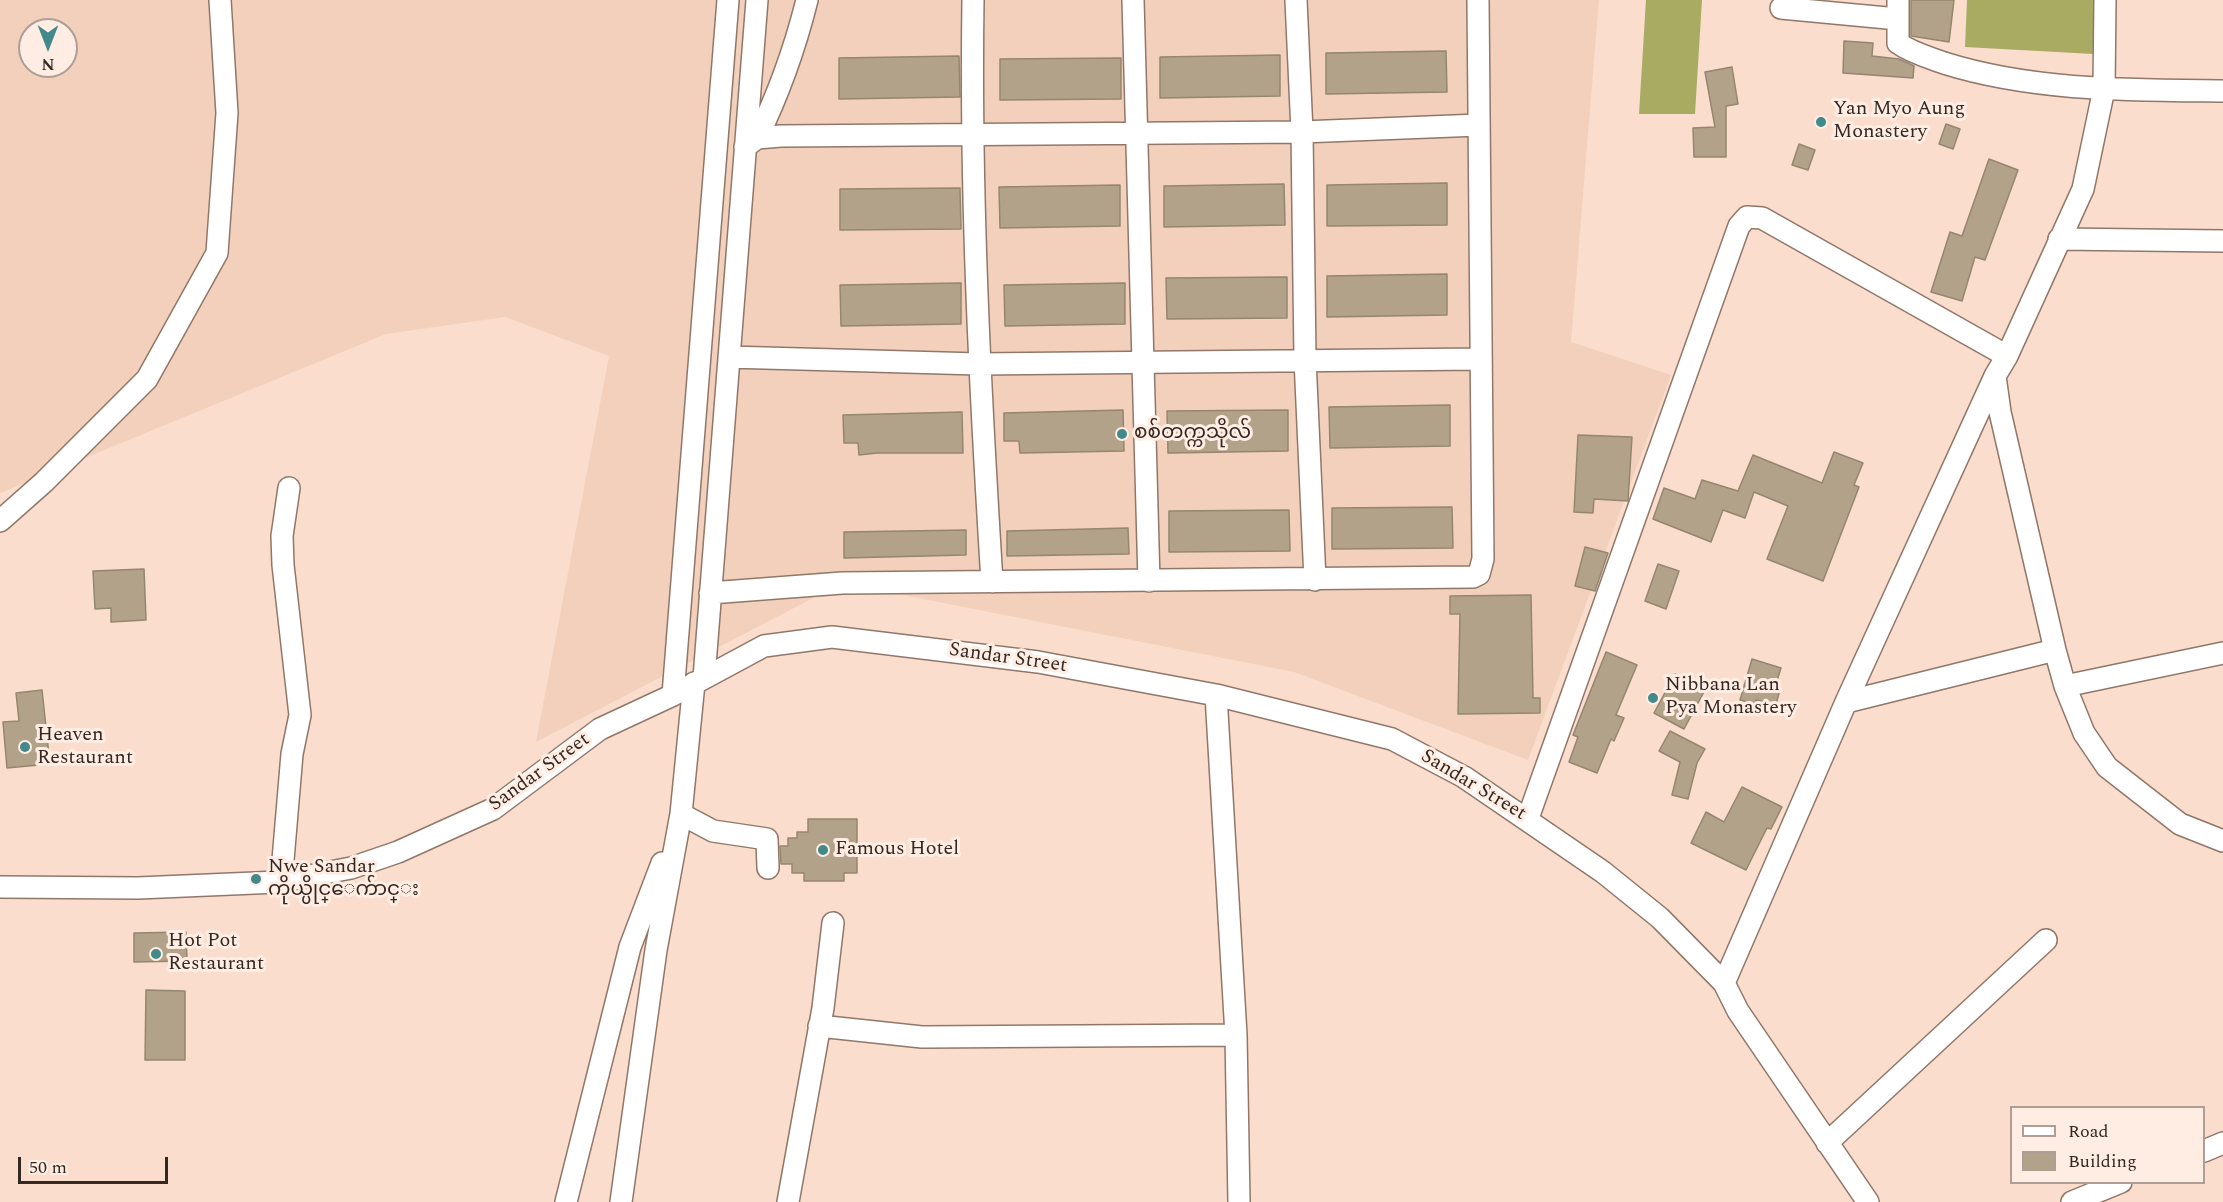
<!DOCTYPE html>
<html>
<head>
<meta charset="utf-8">
<style>
	body { margin:0 }
	#map { position:relative; width:2223px; height:1202px; overflow:hidden; background:#faddcd; font-family:Spectral,serif }
	canvas { display:block }
	.legend { position:absolute; left:2010px; top:1106px; width:195px; height:78px; box-sizing:border-box; background:#ffede3; border:2px solid #ad9e96; margin:0; padding:8px 10px; list-style:none; font-size:18px; color:#332822 }
	.legend li { display:flex; align-items:center; gap:12px; height:30px }
	.legend b { width:30px; border:2px solid #ad9e96 }
	.north { position:absolute; left:18px; top:18px; width:60px; height:60px; box-sizing:border-box; background:#ffede3; border:2px solid #ad9e96; border-radius:50%; rotate:180deg; font-size:16px; font-weight:700; line-height:24px; text-align:center; color:#332822 }
	.north::after { content:''; display:block; margin:auto; width:21px; height:27px; background:#41898a; clip-path:polygon(50% 0,100% 100%,50% 72%,0 100%) }
	.scale { position:absolute; left:18px; top:1157px; width:150px; height:27px; box-sizing:border-box; border:3px solid #332822; border-top:0; padding-left:8px; font-size:18px; line-height:21px; white-space:nowrap; color:#332822; -webkit-text-stroke:4px #ffede3; paint-order:stroke }
</style>
</head>
<body>
<div id="map">
<canvas width="2223" height="1202"></canvas>
<ul class="legend">
<li><b style="height:8px;background:#fff"></b>Road</li>
<li><b style="height:16px;background:#b2a28a"></b>Building</li>
</ul>
<div class="north">N</div>
<div class="scale">50 m</div>
</div>
<script>
const ctx = document.querySelector('canvas').getContext('2d');
ctx.lineJoin = 'round';
function paint(path, color) {
  ctx.fillStyle = color;
  ctx.fill(path, 'evenodd');
}
function strokePath(path, color, width, dash) {
  ctx.strokeStyle = color;
  ctx.lineWidth = width;
  ctx.lineCap = dash ? 'butt' : 'round';
  ctx.setLineDash(dash || []);
  ctx.stroke(path);
}
function drawText(font, color, halo, rows, align = 'center') {
  ctx.font = font + ' Spectral,"Noto Sans Myanmar",serif';
  ctx.lineWidth = 6;
  ctx.setLineDash([]);
  ctx.textBaseline = 'middle';
  ctx.strokeStyle = halo;
  ctx.fillStyle = color;
  for (const [text, x, y, turn = 0] of rows) {
    ctx.save();
    ctx.translate(x, y);
    ctx.rotate((+turn || 0) * Math.PI / 180);
    ctx.textAlign = isNaN(turn) ? turn : align;
    if (halo) ctx.strokeText(text, 0, 0);
    ctx.fillText(text, 0, 0);
    ctx.restore();
  }
}
paint(new Path2D(`
	M0,0H1599L1571,342L1671,375L1528,760L1294,672L842,583L536,742L609,356L505,317L386,334L0,493ZM30,30H66V66H30Z`), '#f3d0bc');
paint(new Path2D(`
	M1646,0H1702L1695,114H1639Z
	M1967,0H2093V54L1965,47Z`), '#aaab63');
const building = new Path2D(`
	M1911,0H1954L1949,42L1911,36Z
	M1844,41L1873,43L1872,56L1899,59L1914,66L1913,78L1843,73Z
	M1446,51L1447,92L1326,94V53Z
	M1280,55V96L1160,98V57Z
	M959,56L960,97L839,99V58Z
	M1121,58V99L1000,100V59Z
	M1732,67L1738,104L1726,106V157H1694L1693,128L1715,127L1705,72Z
	M1946,124L1960,129L1953,149L1939,144Z
	M1799,144L1815,150L1808,170L1792,165Z
	M1989,159L2018,170L1985,260L1975,257L1962,301L1931,292L1950,232L1962,236Z
	M1447,183V225L1327,226V185Z
	M1284,184L1285,225L1164,227V186Z
	M1120,185V226L1000,228L999,187Z
	M960,188L961,229L840,230V189Z
	M1447,274V315L1327,317V276Z
	M1287,277V318L1167,319L1166,278Z
	M961,283V324L841,326L840,285Z
	M1125,283V324L1005,326L1004,285Z
	M1450,405V446L1330,448L1329,407Z
	M1123,410L1124,451L1020,453L1019,441H1004V413Z
	M1288,410V451L1168,453L1167,411Z
	M962,412L963,453H877L859,455L858,443H844L843,415Z
	M1578,435L1632,437L1628,501L1594,499L1593,513L1574,512Z
	M1834,452L1863,463L1854,485L1859,487L1823,581L1767,559L1788,506L1754,492L1745,518L1723,510L1711,542L1653,519L1664,488L1695,499L1702,480L1738,491L1753,455L1822,483Z
	M1452,507L1453,548L1332,549V508Z
	M1289,510L1290,551L1169,552V511Z
	M1128,528L1129,554L1007,556V531Z
	M966,530V555L844,558V532Z
	M1585,547L1608,553L1595,591L1575,586Z
	M1658,564L1679,571L1666,609L1645,601Z
	M144,569L146,620L111,622V608L95,609L93,571Z
	M1531,595L1533,698H1540V713L1458,714L1460,614H1450V596Z
	M1606,652L1637,665L1616,715L1624,718L1614,741L1611,739L1597,773L1569,762L1578,737L1573,735Z
	M1752,659L1781,668L1775,687L1780,689L1776,705L1756,700L1755,704L1740,700Z
	M1675,674L1705,690L1684,729L1654,713Z
	M42,690L50,764L7,768L3,722L19,721L16,693Z
	M1670,731L1705,749L1697,763L1688,799L1672,795L1680,762L1659,751Z
	M1742,787L1782,807L1771,829L1767,828L1746,870L1691,843L1706,812L1724,822Z
	M808,819H857V873H844V881H804V873H792V864H781L780,846H788V838H797V832H808Z
	M186,932L187,961L134,962V933Z
	M146,990L185,991V1060H145Z`);
paint(building, '#b2a28a');
strokePath(building, '#95866e', 1.5);
const minor = new Path2D(`
	M973,0C970,195 980,388 992,582
	M1133,0L1149,581
	M1296,0L1302,132L1305,359L1315,580
	M1898,0V43C1912,53 1928,57 1944,63C2033,91 2130,90 2223,91
	M1781,8L1898,19
	M757,138C779,93 795,48 807,0
	M745,147L757,138L781,136L1302,132L1479,125
	M2059,239L2223,241
	M729,357L978,364L1479,359
	M1995,376L2000,412L2055,650L2065,686L2084,733L2107,767L2180,824L2223,841
	M0,521L44,482L147,379L217,253L227,113L220,0
	M710,593L842,583L1473,577L1479,574L1483,559L1478,0
	M704,678L757,0
	M2065,686L2223,653
	M673,695L728,0
	M1216,695L1236,1035L1239,1202
	M1846,702L2055,650
	M681,814L713,831L767,839L768,868
	M1528,818L1739,226L1747,217L1762,218L2007,356
	M278,882L283,860L292,754L300,715L283,565L282,536L289,488
	M0,887L138,888L278,882L351,868L398,852L493,809L600,729L673,695L764,646L832,637L1038,662L1216,695L1392,739L1464,777L1603,872L1660,918L1724,983L1738,1011L1868,1202
	M1724,983L1846,702L1995,376L2007,356L2083,189L2104,89L2105,0
	M819,1026L922,1037L1236,1035
	M1827,1143L2046,940
	M2204,1151L2223,1143
	M566,1202L630,947L662,863
	M621,1202L656,950L681,814L694,683
	M788,1202L823,1008L833,923
	M2072,1202L2121,1182`);
strokePath(minor, '#917769', 24);
strokePath(minor, '#fff', 21);
for (const [x, y, r, color] of [
	[1821,122,6,"#41898a"],
	[1122,434,6,"#41898a"],
	[1653,698,6,"#41898a"],
	[25,747,6,"#41898a"],
	[823,850,6,"#41898a"],
	[256,879,6,"#41898a"],
	[156,954,6,"#41898a"]
]) {
  const dot = new Path2D();
  dot.arc(x, y, r, 0, 2 * Math.PI);
  ctx.fillStyle = color;
  ctx.fill(dot);
  strokePath(dot, '#ffede3', 2);
}
drawText('20px', '#332822', '#ffede3', [
	["Yan Myo Aung",1833,110],
	["Monastery",1833,133],
	["စစ်‌တက္ကသိုလ်",1134,434],
	["Nibbana Lan",1665,686],
	["Pya Monastery",1665,709],
	["Heaven",37,736],
	["Restaurant",37,759],
	["Famous Hotel",835,850],
	["Nwe Sandar",268,868],
	["ကိုယ္ပိုင္ေက်ာင္း",268,891],
	["Hot Pot",168,942],
	["Restaurant",168,965]
], 'left');
drawText('20px', '#332822', '#ffede3', [
	["Sandar Street",1008,659,8],
	["Sandar Street",540,773,-36],
	["Sandar Street",1473,786,31]
]);
</script>
</body>
</html>
